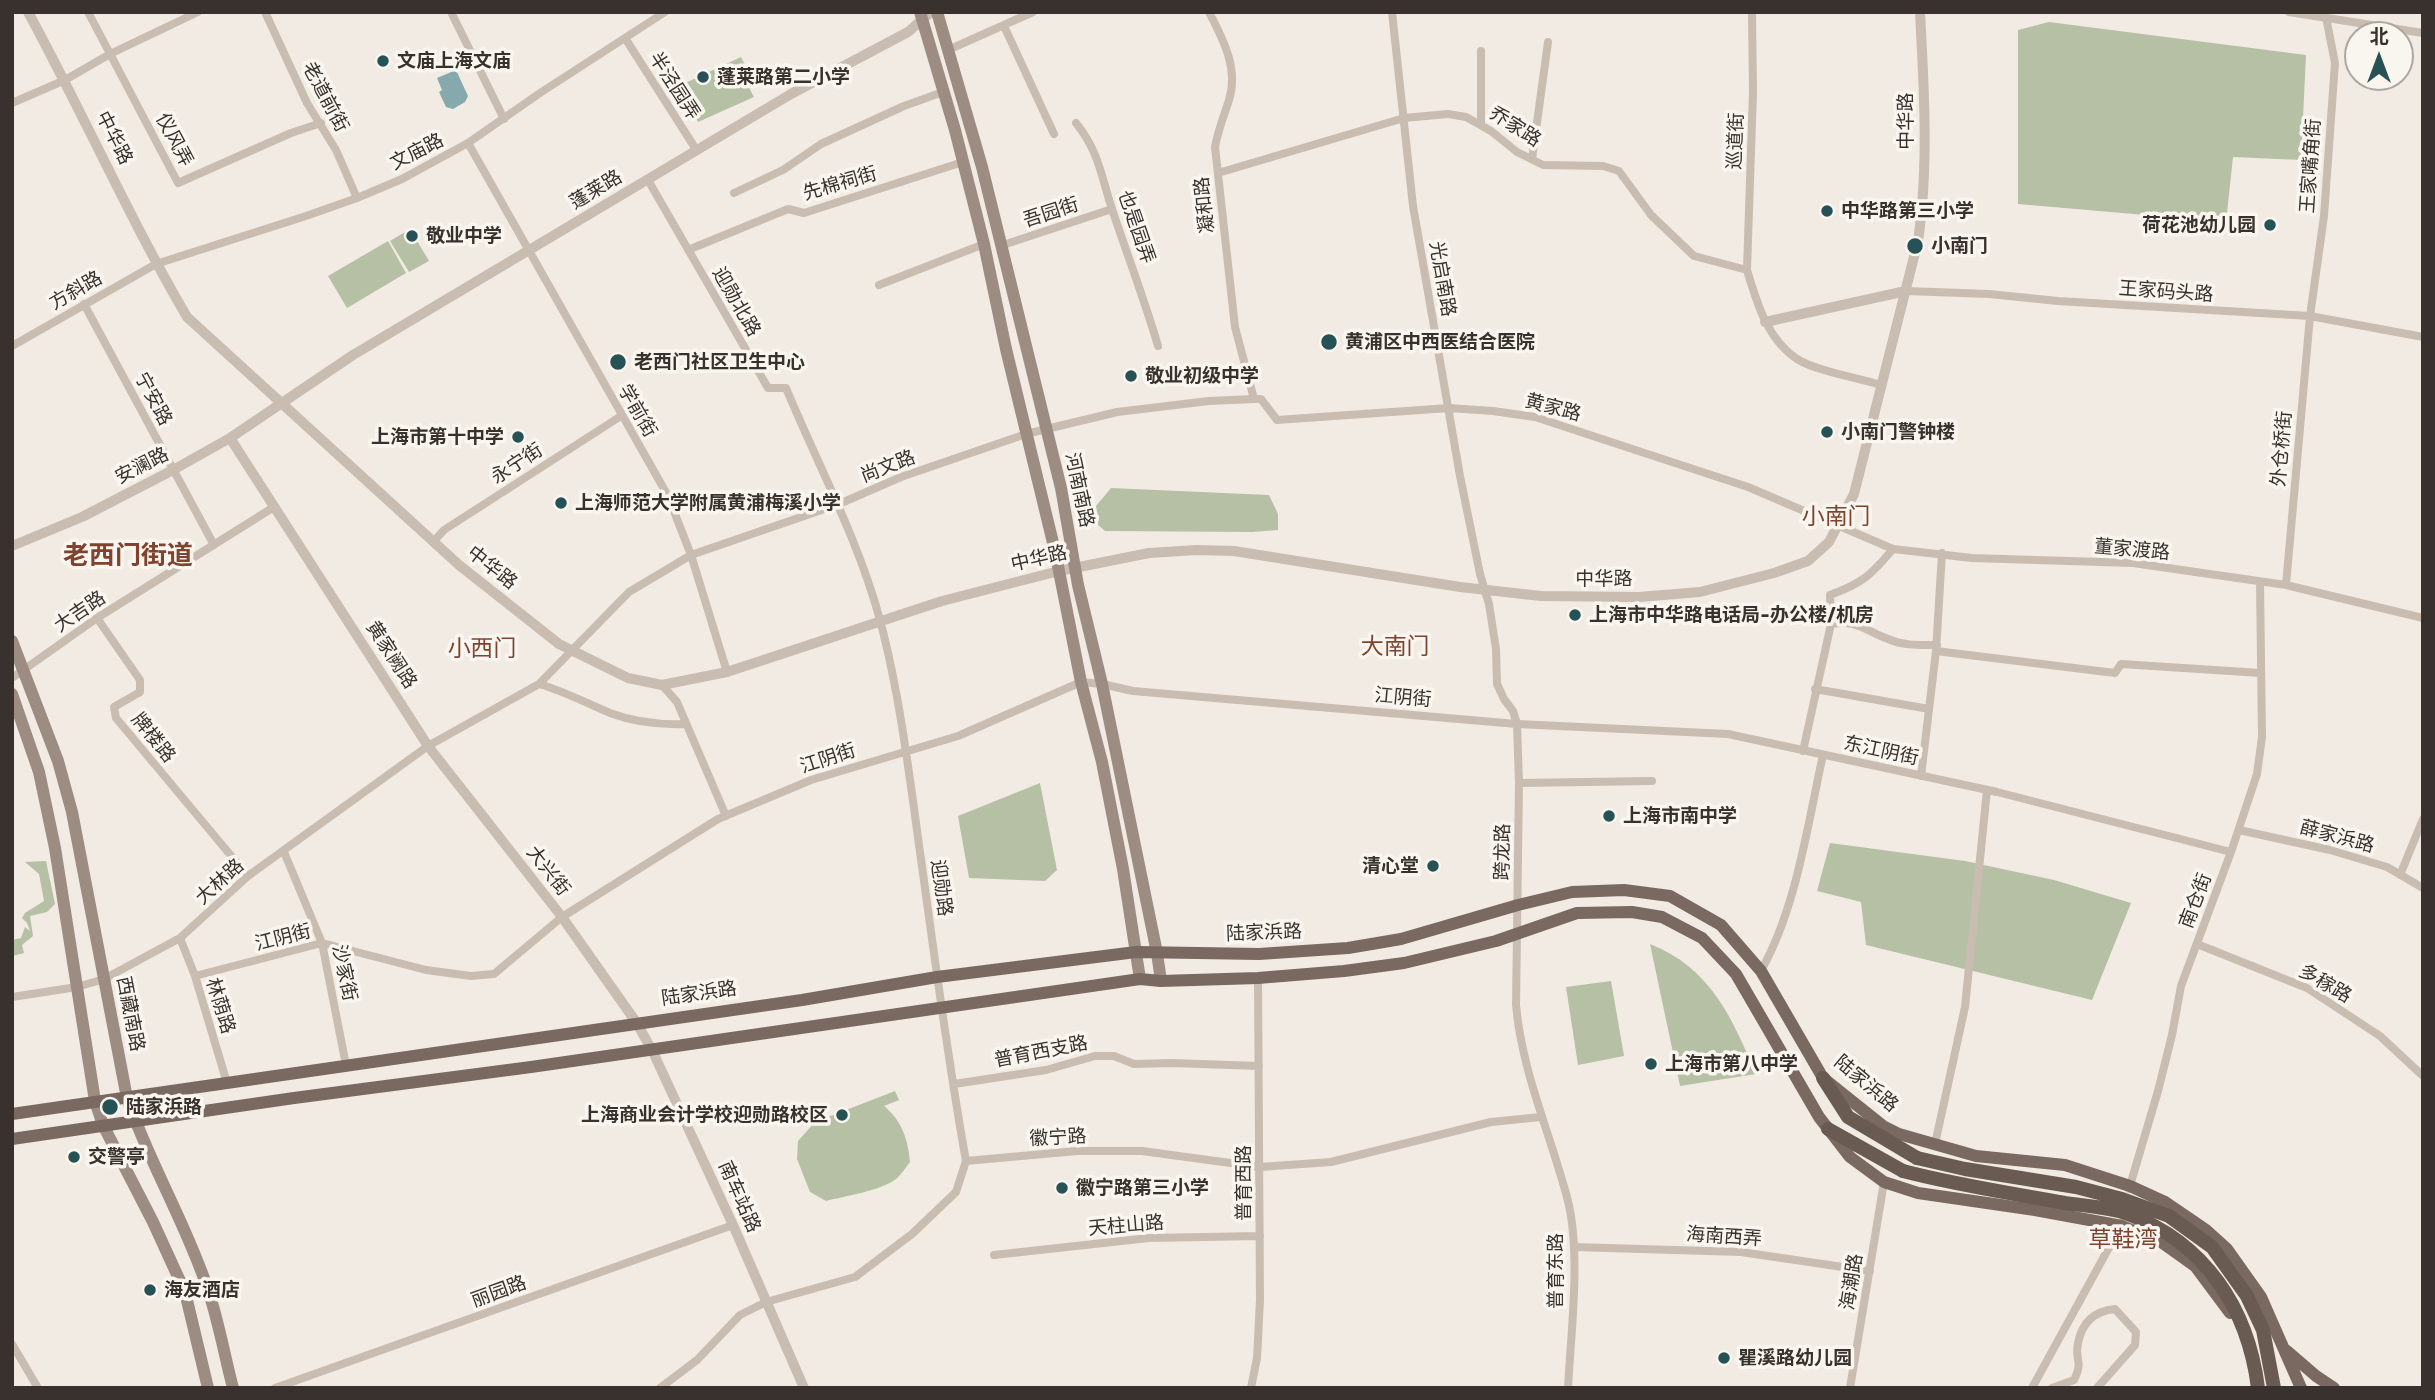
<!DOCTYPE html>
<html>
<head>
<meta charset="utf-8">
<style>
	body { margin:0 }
	#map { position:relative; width:2435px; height:1400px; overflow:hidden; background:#f2ebe3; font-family:"Work Sans","Noto Sans SC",sans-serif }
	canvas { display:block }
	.frame { position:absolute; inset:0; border:14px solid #39312d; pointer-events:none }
	.north { position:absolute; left:2344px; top:21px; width:70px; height:70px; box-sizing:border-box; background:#f9f5ef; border:2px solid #aca7a1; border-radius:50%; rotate:0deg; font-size:19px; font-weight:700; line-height:28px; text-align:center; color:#39312d }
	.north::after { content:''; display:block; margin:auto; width:24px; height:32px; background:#265256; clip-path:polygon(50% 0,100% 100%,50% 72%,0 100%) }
</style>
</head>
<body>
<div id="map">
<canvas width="2435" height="1400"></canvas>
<div class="frame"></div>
<div class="north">北</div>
</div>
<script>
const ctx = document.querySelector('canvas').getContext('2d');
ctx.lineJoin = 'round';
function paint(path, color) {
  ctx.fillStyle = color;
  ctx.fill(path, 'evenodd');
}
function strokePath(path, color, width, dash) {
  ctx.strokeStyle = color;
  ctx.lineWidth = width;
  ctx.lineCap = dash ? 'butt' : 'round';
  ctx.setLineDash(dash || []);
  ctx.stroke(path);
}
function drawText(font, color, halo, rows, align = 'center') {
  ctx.font = font + ' "Work Sans","Noto Sans SC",sans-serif';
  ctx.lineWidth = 7;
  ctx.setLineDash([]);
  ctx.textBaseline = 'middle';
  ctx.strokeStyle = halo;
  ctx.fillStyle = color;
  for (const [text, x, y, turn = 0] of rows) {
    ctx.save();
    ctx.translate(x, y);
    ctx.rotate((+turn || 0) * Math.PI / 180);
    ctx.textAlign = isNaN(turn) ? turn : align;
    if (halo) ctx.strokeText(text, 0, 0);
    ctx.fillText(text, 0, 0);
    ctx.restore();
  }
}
paint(new Path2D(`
	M2049,22L2306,55L2301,160L2233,157L2226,222L2018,204V30Z
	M741,57L750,75L744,78L754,97L698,122L681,85Z
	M410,229L429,261L409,272L390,241Z
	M388,241L406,273L347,308L328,276Z
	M1111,488L1269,495L1278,514V530L1252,532L1105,531L1097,524L1096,506Z
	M1040,783L1057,870L1045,881L969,878L958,816Z
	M1830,843L1965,861L2054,880L2131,903L2092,1000L1866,945L1861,902L1817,891Z
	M46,861L55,904L47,912L30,916L33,936L22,945L24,953L12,956V940L21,938L25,927L30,931L27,923L22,918L25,913L44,901L39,874L25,862Z
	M1650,944C1711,968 1732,1018 1756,1074L1680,1086Z
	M1611,981L1624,1056L1578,1065L1566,987Z
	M895,1091L899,1100L884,1106C902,1121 908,1139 910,1162C906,1167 901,1175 896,1179C880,1191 845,1196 826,1201L810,1192L797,1159L798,1141L815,1122Z`), '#b6c0a4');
paint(new Path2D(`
	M456,70L468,96L465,102L453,109L446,107L439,92L442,90L437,78Z`), '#85a9ac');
strokePath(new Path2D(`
	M88,12L178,183L291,133L321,123
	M265,12L307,103L336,150L357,198
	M451,12L504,119
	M1209,12C1223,39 1239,69 1229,100C1224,116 1218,130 1215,147L1235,327L1254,399
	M1392,12L1413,206L1460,476L1480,574L1489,604L1496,649L1497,684L1504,699L1513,711L1517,724L1519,783L1516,1005C1522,1073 1551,1135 1568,1201C1581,1254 1571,1332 1568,1388
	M2289,12L2423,33
	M1004,26L1054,134
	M625,38L697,151
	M948,50L1033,12
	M12,103L65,80L110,54L198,12
	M1076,123C1100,153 1101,177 1113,212C1128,257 1145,301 1158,346
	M1481,125V51
	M468,143L668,496L691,555L727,672
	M1532,159L1548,42
	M1218,173L1404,118L1448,114L1466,117L1491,131L1517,152L1543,165L1603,166L1619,171L1651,215L1694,256L1747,270C1757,303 1767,339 1797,359C1816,371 1859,378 1881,385
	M648,180L768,388H786C818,465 858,539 880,620C899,691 909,772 919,845C934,951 947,1056 966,1161
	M734,193L783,170L821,144L904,106L943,92
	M1000,246L1112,209
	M688,250L788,209L804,213L963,162
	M1747,270L1753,92L1752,12
	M879,285L984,244
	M1906,291L1989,294L2058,301L2310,316L2423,337
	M84,304L214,545
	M12,346L156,264L306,216L357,198L402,179L468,143L540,93L665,12
	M433,542L444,530L621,416
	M2286,585L2310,316L2324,216L2335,63L2325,12
	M97,618L140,680V692L114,707L116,718L248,876
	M1831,624C1858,620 1864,630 1888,639C1904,646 1920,645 1937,645
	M1936,651L2115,673L2121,664L2261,673
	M12,678L97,618L274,507
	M539,684C564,691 586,703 610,713C634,722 661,725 686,724
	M662,685L677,702L726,816
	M1815,689L1929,709
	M1803,751L1831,624L1830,595C1863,583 1871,575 1893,549
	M1921,776L1936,651L1942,553
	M1519,783L1652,781
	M2239,830L2330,850L2387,867L2423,888
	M284,852L322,943L346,1065
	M2400,875L2423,819
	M180,938L195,976L227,1083
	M2197,944L2307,988L2380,1036L2423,1076
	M1761,971C1797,906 1807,827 1823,755
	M195,976L322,943L426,970L471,976L494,974L562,917L718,819L811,780L958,736L1081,682L1102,684L1133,691L1517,724L1728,734L1997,792L2231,852
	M12,997L77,987L104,979L180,938L248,876L428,746L539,684L629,592L691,555L839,504L901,477L1026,434L1117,412L1209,401L1254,399H1261L1277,420L1449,408L1493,411L1535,417L1748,487L1893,549L1972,558L2133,563L2286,585L2423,618
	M954,1084L1046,1070L1095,1056H1114L1134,1064L1172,1063L1259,1066
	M1935,1144L1965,1007L1987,790
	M2129,1189L2158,1091L2172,1035L2181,986L2231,852L2257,774L2262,737L2260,582
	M1574,1247L1741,1252L1870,1271
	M994,1255L1149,1238L1260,1236
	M12,1344L38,1388
	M275,1388L733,1225
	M660,1388L697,1360L740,1315L766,1302L855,1277L912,1234L956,1192L966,1161L1077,1151H1142L1260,1167L1331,1162L1491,1122L1541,1117
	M1251,1388L1257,1358L1260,1300L1258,978
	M1850,1388L1884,1182
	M2032,1388L2123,1222
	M2052,1388L2074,1380C2084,1360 2074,1360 2078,1343C2082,1322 2095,1311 2115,1309L2136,1332L2135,1345L2097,1388`), '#c9bcb0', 8);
strokePath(new Path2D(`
	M28,12C83,113 129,218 187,317L459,565L559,644L628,678L662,685L727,672L942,601L1059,571L1149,553L1197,550L1234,551L1460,587L1541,596L1639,597L1700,592L1774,573L1808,561L1829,542L1854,494L1918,241C1929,166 1924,88 1920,12
	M1765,322L1906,291
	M230,438L428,746L562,917L636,1022L652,1050L733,1225L804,1388
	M12,546L82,517L173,470L230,438L353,355L791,94L908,32L931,12`), '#c9bcb0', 10);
strokePath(new Path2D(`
	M920,12L955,130L984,244L1006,349L1055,551L1081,682L1102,762L1123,869L1140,979
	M937,12L982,167L1061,488L1078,585L1102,684L1157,953L1161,981
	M12,641L58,761L72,812L127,1098C149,1162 184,1220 206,1284C218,1317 224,1354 233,1388
	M12,694L39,772L55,848L95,1101L103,1125L153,1222L185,1292L208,1388`), '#9d8c81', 12);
strokePath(new Path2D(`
	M12,1114L802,1000L937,977L1136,952L1259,954L1348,948L1401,939L1518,905L1572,892L1624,890L1670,896L1721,925L1761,971L1823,1078L1883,1126L1899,1134L1976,1156L2065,1165L2130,1186L2165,1202L2206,1230L2227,1249L2261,1297L2301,1388
	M12,1139L294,1098L531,1067L1140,979L1161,981L1258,978L1344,971L1404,963L1496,941L1577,913L1632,912L1662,917L1702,938L1736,974L1819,1117L1850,1157L1884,1182L1918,1193L2035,1210L2122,1226L2160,1241L2195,1266L2230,1313
	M2287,1351L2316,1376L2334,1388`), '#796960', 12);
strokePath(new Path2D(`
	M1823,1078L1848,1117L1917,1158
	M1828,1129L1903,1171`), '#695a52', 14);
strokePath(new Path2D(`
	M1917,1158L1965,1169L2076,1187L2122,1199L2169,1216L2212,1247L2247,1296L2263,1330L2274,1388
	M1903,1171C1956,1185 2011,1193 2065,1203C2085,1206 2109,1207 2128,1214C2205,1243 2248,1308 2258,1388`), '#695a52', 14);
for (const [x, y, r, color] of [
	[383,61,7,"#265256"],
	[703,77,7,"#265256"],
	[1827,211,7,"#265256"],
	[2270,225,7,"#265256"],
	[412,236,7,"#265256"],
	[1915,246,9,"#265256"],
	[1329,342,9,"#265256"],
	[618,362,9,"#265256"],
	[1131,376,7,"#265256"],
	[1827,432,7,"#265256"],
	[518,437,7,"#265256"],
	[561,503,7,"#265256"],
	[1575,615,7,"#265256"],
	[1609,816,7,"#265256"],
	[1433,866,7,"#265256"],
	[1651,1064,7,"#265256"],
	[110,1107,9,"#265256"],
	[842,1115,7,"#265256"],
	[74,1157,7,"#265256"],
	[1062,1188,7,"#265256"],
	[150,1290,7,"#265256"],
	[1724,1358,7,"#265256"]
]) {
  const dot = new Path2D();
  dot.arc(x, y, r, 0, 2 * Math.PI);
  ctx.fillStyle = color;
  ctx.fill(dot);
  strokePath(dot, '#f9f5ef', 2.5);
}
drawText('bold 19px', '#39312d', '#f9f5ef', [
	["文庙上海文庙",397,61],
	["蓬莱路第二小学",717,77],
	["中华路第三小学",1841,211],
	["荷花池幼儿园",2256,225,"right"],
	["敬业中学",426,236],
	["小南门",1931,246],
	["黄浦区中西医结合医院",1345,342],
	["老西门社区卫生中心",634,362],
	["敬业初级中学",1145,376],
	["小南门警钟楼",1841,432],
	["上海市第十中学",504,437,"right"],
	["上海师范大学附属黄浦梅溪小学",575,503],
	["上海市中华路电话局-办公楼/机房",1589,615],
	["上海市南中学",1623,816],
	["清心堂",1419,866,"right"],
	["上海市第八中学",1665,1064],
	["陆家浜路",126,1107],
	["上海商业会计学校迎勋路校区",828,1115,"right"],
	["交警亭",88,1157],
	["徽宁路第三小学",1076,1188],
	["海友酒店",164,1290],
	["瞿溪路幼儿园",1738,1358]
], 'left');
drawText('19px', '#39312d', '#f9f5ef', [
	["半泾园弄",674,86,57],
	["老道前街",325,97,62],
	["中华路",1906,121,-90],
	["乔家路",1515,127,33],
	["中华路",114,138,63],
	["仪风弄",174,140,62],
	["巡道街",1736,141,-88],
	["文庙路",417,152,-27],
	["王家嘴角街",2311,166,-86],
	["先棉祠街",840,184,-16],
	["蓬莱路",596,190,-31],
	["凝和路",1205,205,-96],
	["吾园街",1051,213,-18],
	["也是园弄",1136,227,71],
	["光启南路",1442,279,80],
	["方斜路",76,291,-30],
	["王家码头路",2166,292,4],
	["迎勋北路",736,302,60],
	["宁安路",153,399,62],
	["黄家路",1553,408,15],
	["学前街",637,411,60],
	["外仓桥街",2282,449,-85],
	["永宁街",517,464,-33],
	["安澜路",142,466,-27],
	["尚文路",888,467,-21],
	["河南南路",1079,490,78],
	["董家渡路",2132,550,5],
	["中华路",1039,559,-13],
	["中华路",492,568,38],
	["中华路",1604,579],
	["大吉路",80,612,-34],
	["黄家阙路",391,655,57],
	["江阴街",1403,698,5],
	["牌楼路",153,738,51],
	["东江阴街",1881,751,12],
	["江阴街",828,759,-18],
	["薛家浜路",2337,837,15],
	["跨龙路",1503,852,-89],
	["大兴街",548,871,52],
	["大林路",220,882,-42],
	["迎勋路",941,888,82],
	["南仓街",2196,901,-69],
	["陆家浜路",1264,933,-2],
	["江阴街",283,938,-14],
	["沙家街",344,973,78],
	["多稼路",2325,984,30],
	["陆家浜路",699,994,-8],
	["林荫路",220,1006,73],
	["西藏南路",130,1014,79],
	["普育西支路",1041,1052,-11],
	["陆家浜路",1866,1084,40],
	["徽宁路",1058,1138,-3],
	["普育西路",1244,1183,-90],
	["南车站路",739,1197,66],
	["天柱山路",1126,1226,-5],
	["海南西弄",1724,1237,4],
	["普育东路",1556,1271,-90],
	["海潮路",1852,1282,-81],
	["丽园路",499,1292,-20]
]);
drawText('23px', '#7f432f', '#f9f5ef', [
	["小南门",1836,517],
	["大南门",1395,647],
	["小西门",482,649],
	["草鞋湾",2123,1240]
]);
drawText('bold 26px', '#7f432f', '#f9f5ef', [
	["老西门街道",128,556]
]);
</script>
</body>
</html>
